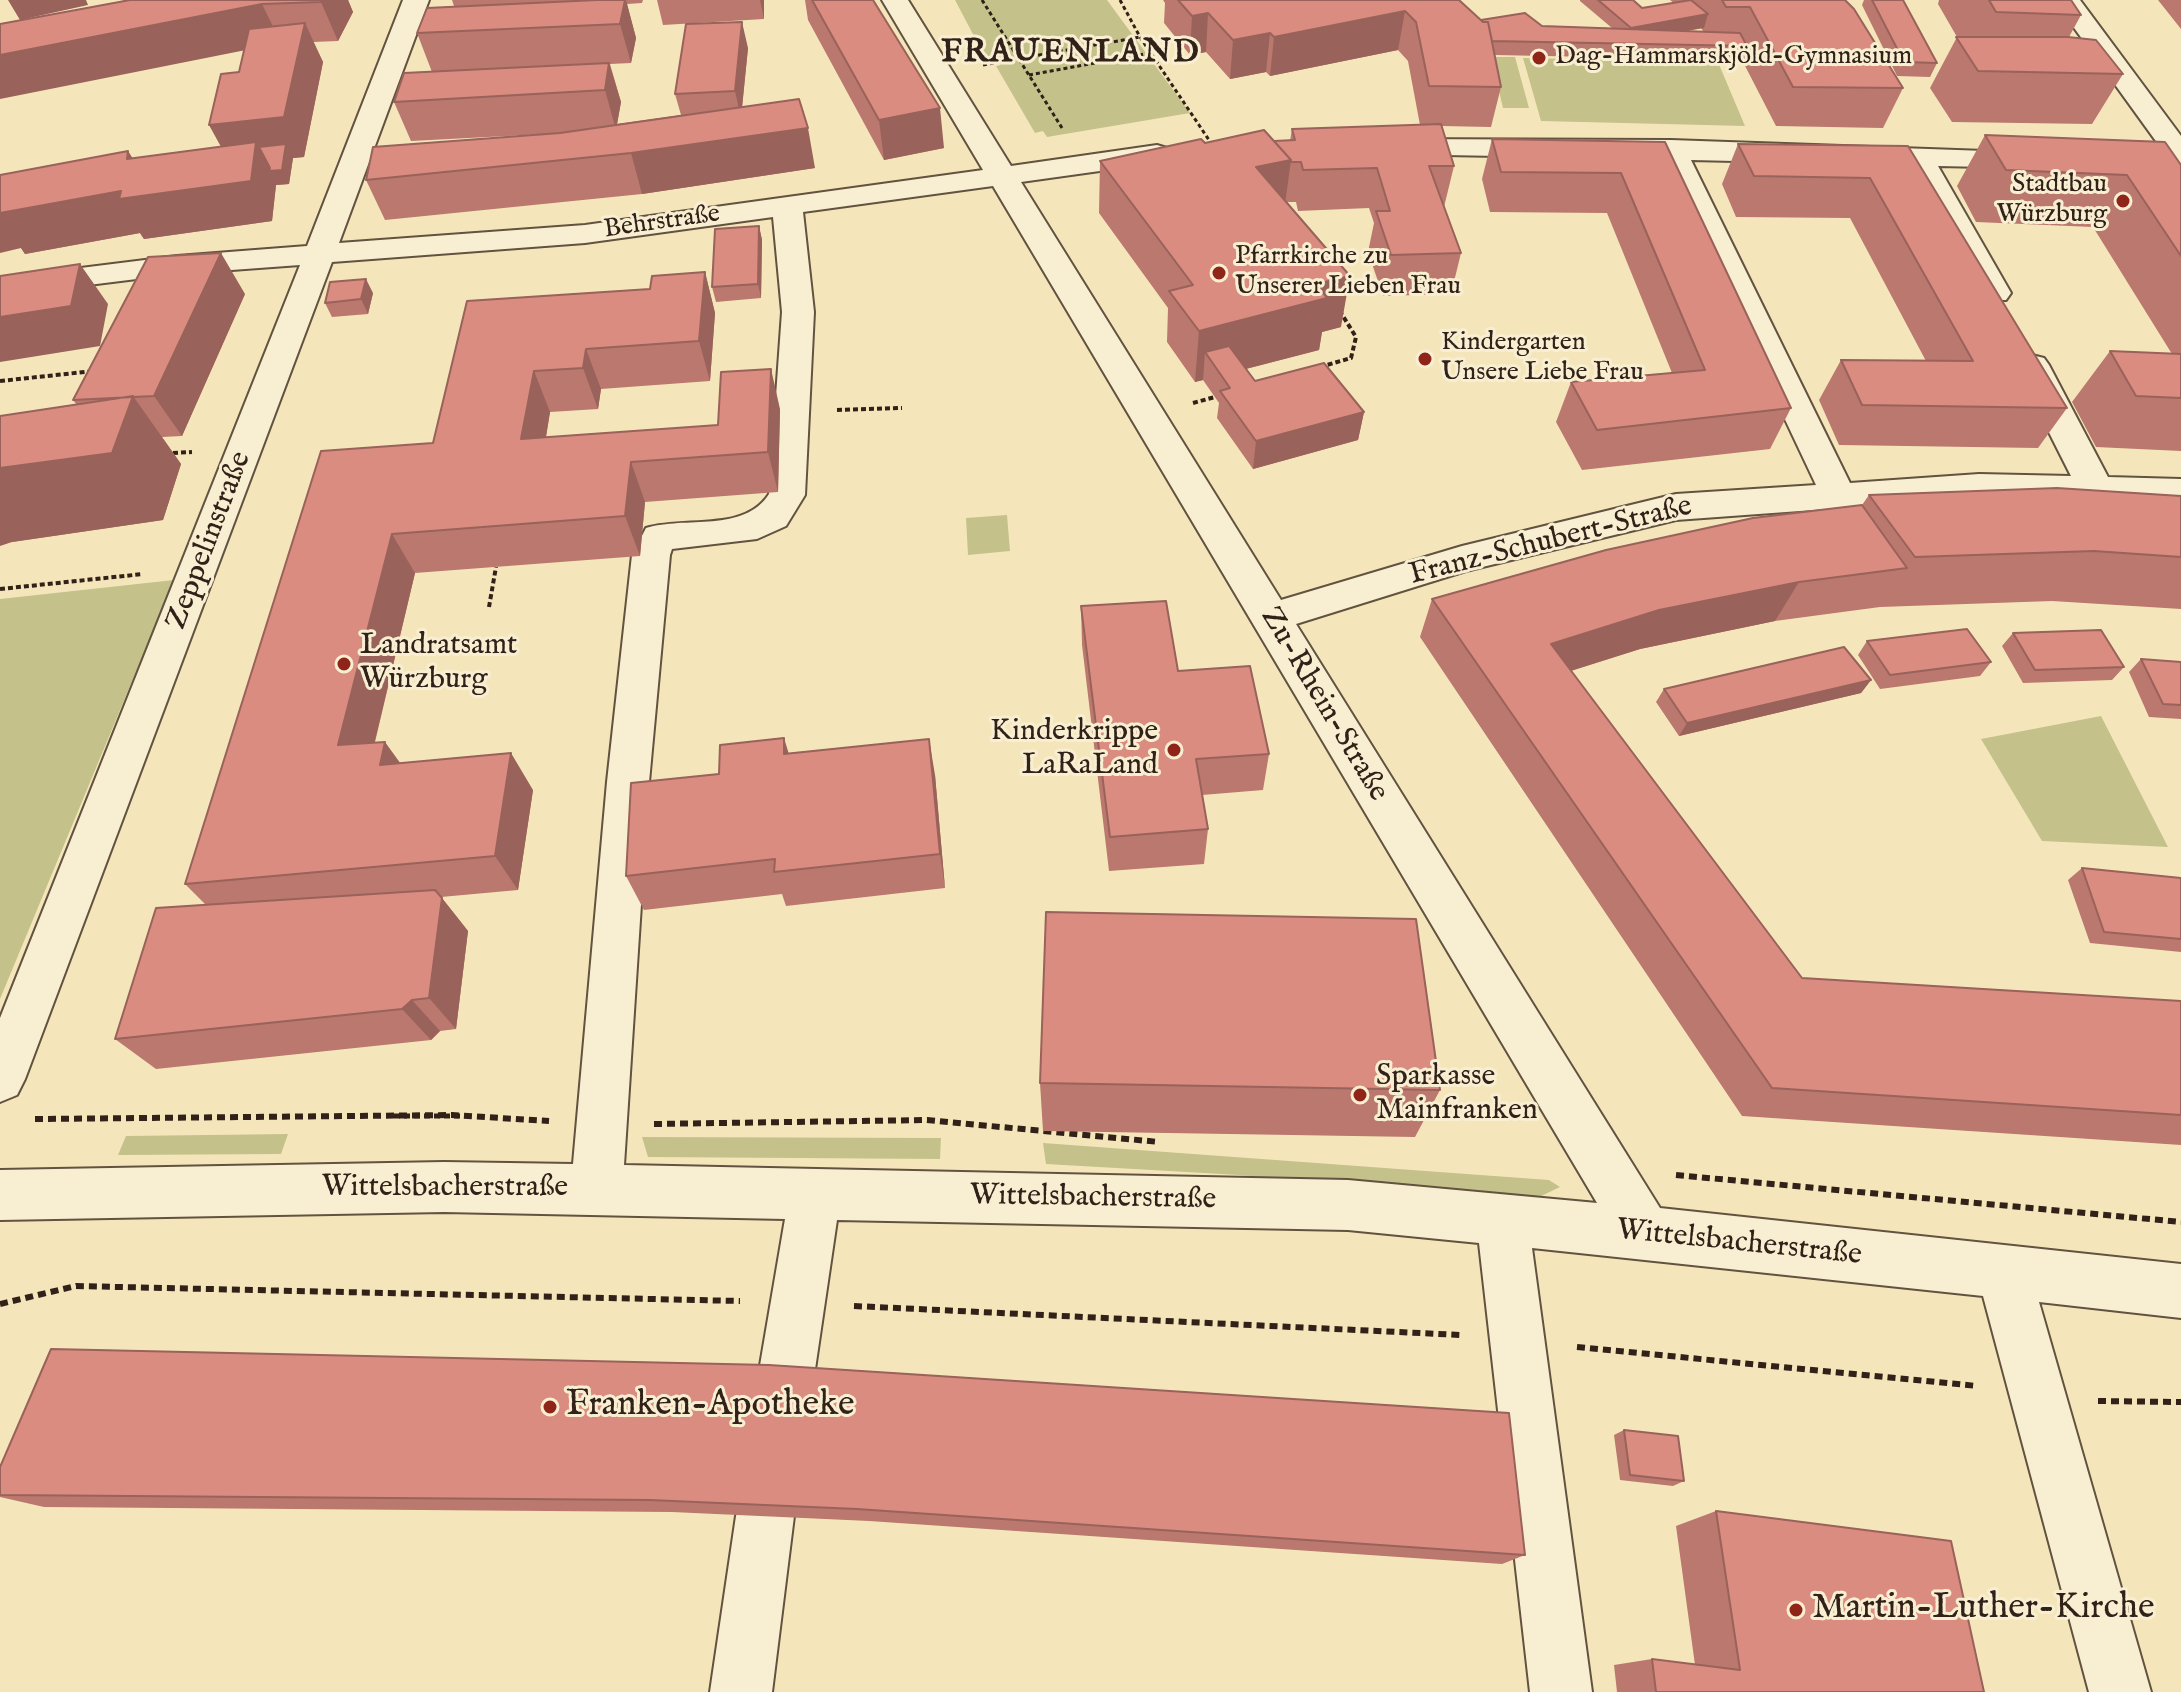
<!DOCTYPE html>
<html>
<head>
<meta charset="utf-8">
<style>
	body { margin:0 }
	canvas { display:block; background:#f4e6ba }
</style>
</head>
<body>
<canvas width="2181" height="1692"></canvas>
<script>
const ctx = document.querySelector('canvas').getContext('2d');
ctx.lineJoin = 'round';
function paint(path, color) {
  ctx.fillStyle = color;
  ctx.fill(path, 'evenodd');
}
function strokePath(path, color, width, dash) {
  ctx.strokeStyle = color;
  ctx.lineWidth = width;
  ctx.lineCap = dash ? 'butt' : 'round';
  ctx.setLineDash(dash || []);
  ctx.stroke(path);
}
function drawText(font, color, halo, rows, align = 'center') {
  ctx.font = font + ' "IM FELL English",serif';
  ctx.lineWidth = 6;
  ctx.setLineDash([]);
  ctx.textBaseline = 'middle';
  ctx.strokeStyle = halo;
  ctx.fillStyle = color;
  for (const [text, x, y, turn = 0] of rows) {
    ctx.save();
    ctx.translate(x, y);
    ctx.rotate((+turn || 0) * Math.PI / 180);
    ctx.textAlign = isNaN(turn) ? turn : align;
    if (halo) ctx.strokeText(text, 0, 0);
    ctx.fillText(text, 0, 0);
    ctx.restore();
  }
}
paint(new Path2D(`
	M955,0H1107L1190,113L1047,137L1043,131L1035,133L996,66L1001,65L996,57L986,59Z
	M1491,57H1515L1529,108H1503Z
	M1523,58L1718,62L1745,126L1541,121Z
	M1007,515L1010,551L968,555L966,518Z
	M174,580L0,999V599Z
	M2101,716L2168,847L2042,841L1981,739Z
	M288,1134L281,1154L118,1155L126,1136Z
	M642,1137L941,1138L940,1159L648,1157Z
	M1043,1143L1549,1180L1560,1187L1535,1199L1517,1200L1239,1175L1046,1164Z`), '#c4c28a');
const minor = new Path2D(`
	M403,0H429L339,243L585,225L983,170L882,0H908L1011,166L1157,145L1167,148L1171,154L1167,160L1157,163L1021,182L1281,600L1462,546L1676,494L1816,485L1662,159L1390,154L1380,151L1376,145L1380,139L1671,140L2043,153L2047,159L2043,165L2033,168L1938,166L2011,293L2006,300H1984L1979,293L1909,165L1691,160L1850,483L1979,474L2071,476L2015,365L2020,358L2032,355L2044,358L2049,365L2108,477L2181,479V503L1979,498L1676,520L1466,571L1296,624L1660,1208L2181,1264V1318L2039,1302L2151,1692H2089L1983,1296L1532,1248L1592,1692H1530L1479,1243L1348,1230L837,1220L813,1383L805,1403L785,1411L765,1403L757,1383L785,1219L444,1212L0,1220V1170L444,1162L573,1164L607,782L632,555L646,528C685,516 744,533 769,494L782,312L773,217L585,243L332,262L25,1079L17,1095L0,1102V1018L300,265L177,274L0,296V278L177,256L307,246ZM993,186L1597,1203L1348,1180L624,1165L649,782L670,555L672,549L757,539L786,526L805,495L814,312L803,212Z
	M2054,0H2080L2181,136V165L2171,162Z
	M765,1487L786,1495L794,1516L772,1692H710L736,1516L744,1495Z`);
strokePath(minor, '#625240', 4);
strokePath(new Path2D(`
	M982,0L1062,128
	M1120,0L1140,37L1213,146
	M983,65L1140,37
	M1029,75L1150,53`), '#312118', 3, [4, 3]);
strokePath(new Path2D(`
	M1320,367L1351,358L1356,337L1341,313
	M0,381L94,371
	M1193,403L1215,397
	M837,410L902,408
	M173,453L192,452
	M0,589L143,574
	M489,607L496,567`), '#312118', 4, [5, 3]);
strokePath(new Path2D(`
	M394,1116H461`), '#312118', 5, [6, 4]);
strokePath(new Path2D(`
	M35,1119L452,1115L549,1121
	M654,1124L927,1120L1159,1142
	M1676,1175L2181,1222
	M0,1304L76,1286L740,1301
	M854,1306L1460,1335
	M1577,1347L1977,1386
	M2098,1401L2181,1402`), '#312118', 6, [8, 5]);
paint(minor, '#f8efd2');
paint(new Path2D(`
	M122,0H348L353,12L338,41L313,42L323,62L304,157L293,158L289,184L276,185L272,221L144,239L140,233L25,254L21,248L128,151L133,159L221,147L244,50Z
	M452,0H643L642,3L627,4L636,38L631,63L610,64L621,102L617,124L681,115L675,94L748,48L742,107L815,168L642,194L385,220L366,180L545,134L411,141L394,102L432,72L417,33L454,6Z
	M657,0H764V19L663,25Z
	M805,0H873L944,148L884,160L808,20Z
	M1163,0H1459L1481,20L1542,26L1612,28L1580,1V0H1633L1642,8L1674,3L1670,0H1845L1903,88L1883,128L1776,126L1742,60L1495,55L1501,87L1491,127L1442,126L1454,166L1444,207L1461,253L1451,294L1383,296L1368,252L1374,223L1369,208L1298,211L1296,202H1287L1341,327L1322,332L1319,350L1246,369L1255,381L1364,412L1358,440L1253,469L1217,418L1219,403L1203,380L1195,382L1167,342L1168,308L1099,213L1100,161L1205,143L1290,141L1292,129L1420,125L1408,61L1398,50L1270,76L1266,72L1230,79L1206,52L1190,55L1164,23L1165,3ZM1701,28L1703,31H1685Z
	M1864,0H1903L1937,63L1930,77L1897,76L1862,5Z
	M1939,0H2071L2081,15L2069,37L2123,74L2092,124L1952,122L1930,88L1957,37L1938,4Z
	M2158,0H2181V29Z
	M1985,135L2181,165V451L2096,447L2072,402L2110,351L2172,354L2093,227L1976,222L1957,186Z
	M1492,139L1665,142L1791,408L1770,449L1582,470L1556,422L1571,382L1672,373L1607,213L1490,212L1482,179Z
	M1738,144L1908,146L2067,408L2038,448L1839,445L1819,400L1841,360L1926,361L1850,218L1736,217L1722,184Z
	M759,226L762,240L761,298L716,302L712,287Z
	M705,272L715,313L710,381L601,389L598,409L550,412L546,437L718,425L780,409L778,492L645,502L640,556L415,573L375,742L400,763L533,790L518,890L441,897L468,931L456,1029L440,1031L431,1040L156,1069L115,1039L206,905L185,884L433,443L650,289Z
	M373,293L368,314L332,317L325,303Z
	M245,294L182,436L162,437L181,464L163,520L12,542L77,405L73,400Z
	M1869,495L2181,496V609L2052,601L1880,607L1775,621L1640,649L1571,671L1802,978L2181,1001V1145L1742,1116L1420,637L1432,599L1862,505Z
	M1081,606L1178,671L1269,754L1263,790L1202,795L1208,829L1204,864L1109,871L1082,645Z
	M2013,633L2124,667L2112,680L2023,683L2002,646Z
	M1867,641L1991,662L1980,676L1880,689L1858,655Z
	M2141,659L2181,662V719L2149,717L2129,672Z
	M1871,680L1861,693L1679,736L1656,702L1664,689Z
	M788,754L935,775L945,888L786,906L782,894L644,910L626,876L719,774Z
	M2082,868L2181,878V952L2090,943L2068,880Z
	M1040,1083L1440,1090L1415,1137L1043,1131Z
	M51,1349L1525,1555L1502,1564L869,1521L672,1512L44,1507L0,1497V1467Z
	M1624,1430L1684,1481L1673,1486L1620,1480L1614,1435Z
	M1716,1511L1984,1692H1617L1614,1665L1652,1659L1695,1665L1676,1526Z`), '#bb786e');
paint(new Path2D(`
	M8,0H86L88,5L20,20Z
	M322,0H348L353,12L338,41L321,2Z
	M626,0L636,38L631,63L620,24Z
	M760,0H764V19Z
	M262,4L281,43L0,99V55Z
	M1405,11L1398,50L1270,76L1274,37Z
	M1208,13L1206,52L1190,55L1192,16Z
	M1708,14L1704,28L1627,41L1631,28Z
	M742,22L748,48L741,118L735,91Z
	M305,23L323,62L304,157L293,158L289,184L276,185L272,221L144,239L140,233L25,254L21,248L0,253V213L121,191L128,151L152,191L231,165L209,125Z
	M1270,33L1266,72L1230,79L1233,40Z
	M609,63L621,102L616,130L605,90Z
	M940,108L944,148L884,160L879,120Z
	M808,128L815,168L642,194L631,153Z
	M1291,160L1284,211L1256,167Z
	M759,226L762,240L761,298L758,284Z
	M221,253L245,294L182,436L154,396Z
	M80,264L108,304L100,346L0,362V317Z
	M705,272L715,313L710,381L699,341Z
	M1350,276L1341,327L1322,332L1319,350L1222,375L1205,352L1203,380L1195,382L1199,331L1316,284Z
	M366,279L373,293L368,314L361,299Z
	M586,349L601,389L598,409L583,368Z
	M771,369L780,409L778,492L768,452Z
	M534,371L550,412L539,479L521,439Z
	M133,396L181,464L163,520L12,542L0,546V468Z
	M1364,412L1358,440L1253,469L1256,441Z
	M631,462L645,502L640,556L625,516Z
	M392,534L415,573L365,782L338,745Z
	M1799,582L1775,621L1640,649L1535,682L1551,644L1659,610Z
	M1871,680L1861,693L1679,736L1687,723Z
	M784,738L795,774L784,754Z
	M929,739L935,775L945,888L940,854Z
	M385,742L411,778L380,765Z
	M511,753L533,790L518,890L495,856Z
	M442,898L468,931L456,1029L429,998Z
	M412,1000L440,1031L431,1040L402,1009Z`), '#99625a');
const building = new Path2D(`
	M130,0H322L321,2L262,4L0,55V24Z
	M597,0H625L620,24L417,33L427,8Z
	M812,0H873L940,108L879,120Z
	M1178,0H1459L1483,22H1488L1501,87L1429,86L1416,22L1405,11L1274,37L1270,33L1233,40L1208,13L1192,16Z
	M1598,0H1633L1642,8L1691,0L1708,14L1631,28Z
	M1722,0H1845L1854,9L1903,88L1793,87L1750,7H1726Z
	M1872,0H1903L1937,63L1904,62Z
	M1989,0H2071L2081,15L1996,12Z
	M1525,13L1542,26L1740,33L1747,46L1492,41L1488,22H1483L1481,20Z
	M742,22L735,91L675,94L686,24Z
	M305,23L284,117L209,125L221,74L239,72L249,29Z
	M1956,37H2068L2096,40L2123,74L1978,71Z
	M609,63L605,90L394,102L404,73Z
	M799,99L808,128L631,153L366,180L373,147L560,133Z
	M1441,124L1454,166H1429L1461,253L1391,255L1376,211H1390L1377,168L1303,170L1301,162H1290L1291,160L1274,141L1295,140L1292,129Z
	M1264,130L1291,160L1256,167L1350,276L1316,284L1327,298L1199,331L1169,291L1193,285L1100,161L1201,139L1205,143Z
	M1985,135L2165,142L2181,165V256L2127,175L2006,170Z
	M1492,139L1665,142L1791,408L1597,430L1571,382L1705,370L1621,173L1501,172Z
	M256,142L251,181L119,199L121,191L0,213V175L128,151L127,159Z
	M286,144L282,170L269,171L270,168L259,147Z
	M1738,144L1908,146L2067,408L1862,405L1841,360L1973,361L1870,178L1754,176Z
	M759,226L758,284L712,287L715,229Z
	M221,253L154,396L73,400L148,257Z
	M80,264L71,306L0,317V276Z
	M705,272L699,341L586,349L583,368L534,371L521,439L718,425L721,372L771,369L768,452L631,462L625,516L392,534L338,745L385,742L380,765L511,753L495,856L185,884L321,451L433,443L467,301L650,289L652,276Z
	M366,279L361,299L325,303L330,282Z
	M1229,346L1255,381L1324,363L1364,412L1256,441L1220,391L1230,388L1205,352Z
	M2110,351L2181,354V398L2136,396Z
	M133,396L112,453L0,468V416Z
	M2057,488L2181,496V557L2094,551L1915,557L1869,495Z
	M1862,505L1907,568L1799,582L1659,610L1551,644L1802,978L2181,1001V1115L1772,1088L1432,599L1606,550L1753,518Z
	M1166,601L1178,671L1250,666L1269,754L1196,759L1208,829L1110,837L1081,606Z
	M1967,629L1991,662L1890,675L1867,641Z
	M2101,630L2124,667L2035,670L2013,633Z
	M1844,647L1871,680L1687,723L1664,689Z
	M2141,659L2181,662V705L2163,704Z
	M784,738V754L929,739L940,854L774,872L775,859L626,876L631,783L719,774L720,745Z
	M2082,868L2181,878V939L2104,932Z
	M435,890L442,898L429,998L412,1000L402,1009L115,1039L156,908Z
	M1046,912L1416,919L1440,1090L1040,1083Z
	M51,1349L769,1365L1509,1413L1525,1555L857,1509L650,1500L0,1495V1467Z
	M1624,1430L1678,1436L1684,1481L1630,1475Z
	M1716,1511L1951,1541L1984,1692H1656L1652,1659L1740,1670Z`);
paint(building, '#da8c80');
strokePath(building, '#99625a', 2);
for (const [x, y, r, color] of [
	[1539,58,8,"#8f2418"],
	[2123,201,8,"#8f2418"],
	[1219,273,8,"#8f2418"],
	[1425,359,8,"#8f2418"],
	[344,664,8,"#8f2418"],
	[1174,750,8,"#8f2418"],
	[1360,1095,8,"#8f2418"],
	[550,1407,8,"#8f2418"],
	[1796,1610,8,"#8f2418"]
]) {
  const dot = new Path2D();
  dot.arc(x, y, r, 0, 2 * Math.PI);
  ctx.fillStyle = color;
  ctx.fill(dot);
  strokePath(dot, '#f8efd2', 3);
}
drawText('26px', '#312118', '#f8efd2', [
	["Dag-Hammarskjöld-Gymnasium",1555,58],
	["Stadtbau",2107,186,"right"],
	["Würzburg",2107,216,"right"],
	["Pfarrkirche zu",1235,258],
	["Unserer Lieben Frau",1235,288],
	["Kindergarten",1441,344],
	["Unsere Liebe Frau",1441,374]
], 'left');
drawText('26px', '#312118', '#f8efd2', [
	["Behrstraße",662,223,-8]
]);
drawText('30px', '#312118', '#f8efd2', [
	["Zeppelinstraße",210,541,-69],
	["Franz-Schubert-Straße",1551,542,-14],
	["Zu-Rhein-Straße",1323,705,59],
	["Wittelsbacherstraße",445,1189],
	["Wittelsbacherstraße",1093,1199,1],
	["Wittelsbacherstraße",1739,1244,6]
]);
drawText('30px', '#312118', '#f8efd2', [
	["Landratsamt",360,647],
	["Würzburg",360,681],
	["Kinderkrippe",1158,733,"right"],
	["LaRaLand",1158,767,"right"],
	["Sparkasse",1376,1078],
	["Mainfranken",1376,1112]
], 'left');
ctx.letterSpacing = '2px';
drawText('bold 32px', '#312118', '#f8efd2', [
	["FRAUENLAND",1071,54]
]);
ctx.letterSpacing = '0px';
drawText('36px', '#312118', '#f8efd2', [
	["Franken-Apotheke",566,1407],
	["Martin-Luther-Kirche",1812,1610]
], 'left');
</script>
</body>
</html>
